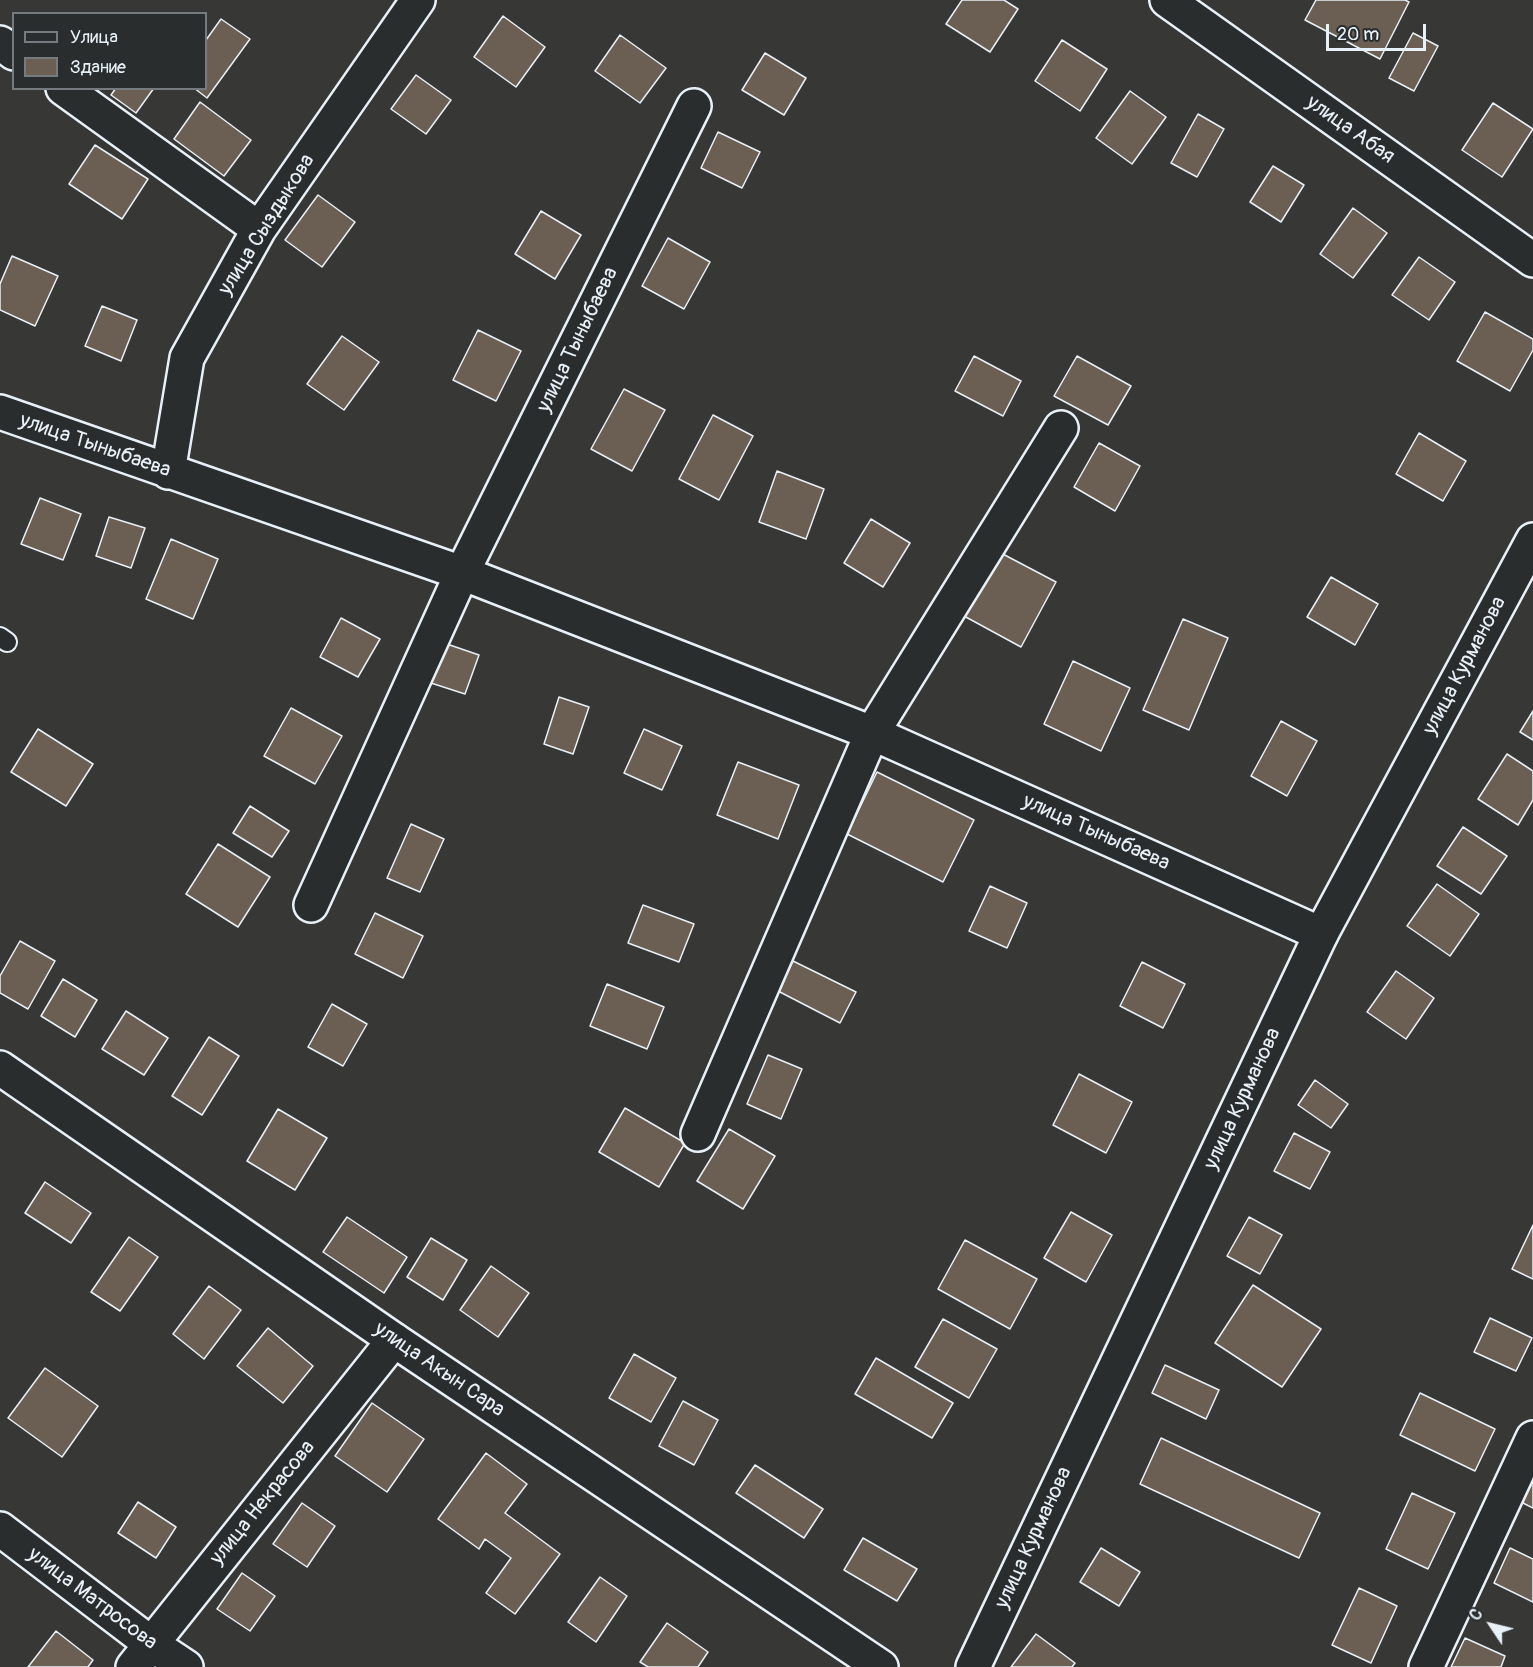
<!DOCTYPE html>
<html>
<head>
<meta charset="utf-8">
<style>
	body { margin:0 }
	#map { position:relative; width:1533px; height:1667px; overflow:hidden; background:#373735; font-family:Pangolin,sans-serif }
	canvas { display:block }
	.legend { position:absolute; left:12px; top:12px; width:195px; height:78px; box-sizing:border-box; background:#2a2d2e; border:2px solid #767b7f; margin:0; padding:8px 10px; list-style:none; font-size:18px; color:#e8f1f8 }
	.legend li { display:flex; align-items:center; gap:12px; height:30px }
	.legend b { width:30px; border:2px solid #767b7f }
	.north { position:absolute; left:1461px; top:1595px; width:60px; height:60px; -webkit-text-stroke:4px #2a2d2e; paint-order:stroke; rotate:305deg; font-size:16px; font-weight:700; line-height:24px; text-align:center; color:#e8f1f8 }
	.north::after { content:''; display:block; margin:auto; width:21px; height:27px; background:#e8f1f8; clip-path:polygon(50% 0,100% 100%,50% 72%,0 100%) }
	.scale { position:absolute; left:1326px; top:24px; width:100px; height:27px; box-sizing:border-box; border:3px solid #e8f1f8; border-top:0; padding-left:8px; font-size:18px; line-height:21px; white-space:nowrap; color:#e8f1f8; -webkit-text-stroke:4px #2a2d2e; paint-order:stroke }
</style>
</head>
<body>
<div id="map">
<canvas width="1533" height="1667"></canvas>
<ul class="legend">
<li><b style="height:8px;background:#2a2d2e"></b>Улица</li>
<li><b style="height:16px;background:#6b5e52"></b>Здание</li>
</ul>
<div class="north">С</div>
<div class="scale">20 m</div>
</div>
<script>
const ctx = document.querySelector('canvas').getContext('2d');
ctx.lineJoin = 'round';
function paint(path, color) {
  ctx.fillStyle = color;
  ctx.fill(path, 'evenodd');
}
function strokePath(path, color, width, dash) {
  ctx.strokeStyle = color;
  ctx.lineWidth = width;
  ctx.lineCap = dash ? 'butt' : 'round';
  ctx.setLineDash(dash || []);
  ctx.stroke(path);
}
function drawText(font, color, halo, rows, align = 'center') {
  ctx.font = font + ' Pangolin,sans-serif';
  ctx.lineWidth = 5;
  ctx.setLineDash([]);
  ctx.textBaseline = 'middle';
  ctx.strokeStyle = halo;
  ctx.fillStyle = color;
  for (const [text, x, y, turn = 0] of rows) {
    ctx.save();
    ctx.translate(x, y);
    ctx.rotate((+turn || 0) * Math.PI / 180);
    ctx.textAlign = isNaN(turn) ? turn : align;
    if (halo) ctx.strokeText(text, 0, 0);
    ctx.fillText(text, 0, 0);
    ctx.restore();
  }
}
const building = new Path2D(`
	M962,0H1004L1018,9L990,52L946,24Z
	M1316,0H1405L1409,2L1380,59L1305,20Z
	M503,16L545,47L516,87L474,57Z
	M221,19L250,39L207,98L194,88H206V40Z
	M1413,33L1438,46L1414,91L1389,78Z
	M620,35L666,68L640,103L595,71Z
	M1062,40L1107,69L1080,111L1035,81Z
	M765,53L806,78L784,115L742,90Z
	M416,75L451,100L426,134L391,109Z
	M116,88H154L136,113L111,95Z
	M1130,91L1166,117L1132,164L1096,138Z
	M200,102L251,140L224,176L174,139Z
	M1493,103L1533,129L1502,177L1462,150Z
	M1198,114L1224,129L1197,177L1171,163Z
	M718,132L760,152L742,188L701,168Z
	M95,145L148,179L122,219L69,184Z
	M1273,166L1304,185L1281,222L1250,202Z
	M318,195L355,222L322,267L285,240Z
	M1353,208L1387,233L1353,278L1320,254Z
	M541,211L581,235L555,279L515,254Z
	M668,238L710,262L684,309L642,286Z
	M12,256L58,276L35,326L0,310V284Z
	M1419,257L1455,282L1429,320L1392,295Z
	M102,306L137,320L121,361L85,346Z
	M1485,312L1533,339V350L1510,391L1457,361Z
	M478,330L521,351L496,401L453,380Z
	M342,336L379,362L344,410L307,384Z
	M974,356L1021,381L1003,416L955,391Z
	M1077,356L1131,386L1108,425L1054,396Z
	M624,389L665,410L632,471L591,449Z
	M713,415L753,436L719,500L679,479Z
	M1419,433L1466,461L1443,501L1396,474Z
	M1099,443L1140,466L1115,511L1074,487Z
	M777,471L824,489L806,539L759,522Z
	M40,498L81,514L63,560L21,544Z
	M109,517L145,528L131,568L96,556Z
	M871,519L910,543L883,587L844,563Z
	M171,539L218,559L193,619L146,599Z
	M999,552L1056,582L1021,647L964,616Z
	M1331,577L1378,604L1355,645L1307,617Z
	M341,618L380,639L358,677L320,657Z
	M1183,619L1228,638L1189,730L1143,710Z
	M444,643L479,655L465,694L431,683Z
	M1073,661L1130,688L1101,751L1044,724Z
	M559,697L589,707L573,754L544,744Z
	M291,708L342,736L315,784L264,756Z
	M1533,711V740L1520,732Z
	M1281,721L1317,741L1287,796L1251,776Z
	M38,729L93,764L66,806L11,772Z
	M644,729L682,746L662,790L624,773Z
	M1507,754L1533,771V800L1518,825L1478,799Z
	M738,762L799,785L778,839L717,815Z
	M877,772L974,820L943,882L847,834Z
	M250,806L289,831L272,857L233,833Z
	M411,824L444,839L420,892L387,878Z
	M1463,827L1507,856L1481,894L1437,866Z
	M218,844L270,877L238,927L186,894Z
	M1437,884L1479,914L1450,956L1407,926Z
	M990,886L1027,903L1007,948L969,931Z
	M643,905L694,924L679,962L628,943Z
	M375,913L423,936L403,978L355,954Z
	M20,941L55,961L28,1009L0,993V976Z
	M793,961L856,992L840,1023L778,991Z
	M1142,962L1185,984L1163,1028L1120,1006Z
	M1396,971L1434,998L1406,1039L1367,1012Z
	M63,979L97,1000L75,1037L41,1016Z
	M607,984L664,1007L647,1049L590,1026Z
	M332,1004L367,1024L343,1066L308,1047Z
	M126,1011L168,1038L144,1075L102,1049Z
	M209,1037L239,1056L202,1115L172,1096Z
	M768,1055L802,1069L781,1119L747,1104Z
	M1079,1074L1132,1102L1106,1153L1053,1125Z
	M1315,1080L1348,1104L1331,1128L1298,1105Z
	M625,1108L685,1143L659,1187L599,1152Z
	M278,1109L327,1138L295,1190L247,1161Z
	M729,1129L775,1156L743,1209L697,1181Z
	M1294,1133L1330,1152L1310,1189L1274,1171Z
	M45,1182L91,1213L71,1243L25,1213Z
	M1071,1212L1112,1235L1086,1282L1044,1258Z
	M347,1217L407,1257L384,1293L323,1252Z
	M1249,1217L1282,1235L1260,1274L1227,1256Z
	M1533,1225V1279L1512,1269Z
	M129,1237L158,1257L120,1311L91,1292Z
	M431,1238L467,1260L443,1300L407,1277Z
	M965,1240L1037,1279L1010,1329L938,1289Z
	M491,1266L529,1293L498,1337L460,1310Z
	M1253,1285L1321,1329L1282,1387L1215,1343Z
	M209,1286L241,1310L204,1359L173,1334Z
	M1490,1318L1532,1338L1516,1371L1474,1352Z
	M943,1319L997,1349L969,1398L915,1367Z
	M268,1328L313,1366L283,1403L237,1366Z
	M634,1354L676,1378L651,1422L609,1398Z
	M876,1358L953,1403L932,1438L855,1394Z
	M1165,1365L1219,1390L1206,1419L1152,1393Z
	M45,1368L98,1406L62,1457L8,1418Z
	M1420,1393L1495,1429L1475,1471L1400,1435Z
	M683,1401L718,1420L694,1465L659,1446Z
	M372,1403L424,1439L387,1492L335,1456Z
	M1161,1438L1320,1513L1299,1558L1140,1484Z
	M486,1453L527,1484L505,1513L560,1554L515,1614L486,1593L511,1558L485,1539L479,1549L438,1519Z
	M755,1465L823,1509L804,1538L736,1493Z
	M1533,1475V1508L1521,1502Z
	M1412,1493L1455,1513L1428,1569L1386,1549Z
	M138,1502L176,1527L156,1558L118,1533Z
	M302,1503L335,1526L307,1567L273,1544Z
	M863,1538L917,1569L897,1601L844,1570Z
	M1101,1548L1140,1572L1119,1606L1080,1582Z
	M1510,1548L1533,1559V1602L1494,1583Z
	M242,1573L275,1596L250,1631L217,1609Z
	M600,1577L627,1596L596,1642L568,1622Z
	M1359,1588L1397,1606L1371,1663L1332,1645Z
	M667,1623L708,1652L698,1667H648L640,1662Z
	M56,1631L93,1660L88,1667H28Z
	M1036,1634L1075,1663L1072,1667H1011Z
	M1465,1638L1505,1656L1501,1667H1451Z`);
paint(building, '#6b5e52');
strokePath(building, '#e8f1f8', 1.5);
const lane = new Path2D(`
	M0,637L7,642`);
const street = new Path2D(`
	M0,43L14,53
	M63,88L259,229
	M0,412L462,573L872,733L1321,934
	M168,472L187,358L259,229L418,0
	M311,905L462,573L694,106
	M698,1134L872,733L1061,428
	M0,1529L150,1643L186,1667
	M133,1667L394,1340
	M1426,1667L1533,1438`);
const secondary = new Path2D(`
	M1167,0L1533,260
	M0,1068L394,1340L881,1667
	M973,1667L1321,934L1533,540`);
strokePath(lane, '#e8f1f8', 22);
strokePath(street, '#e8f1f8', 38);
strokePath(secondary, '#e8f1f8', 38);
strokePath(lane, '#2a2d2e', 18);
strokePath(street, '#2a2d2e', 33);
strokePath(secondary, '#2a2d2e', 33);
drawText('21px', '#e8f1f8', '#2a2d2e', [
	["улица Абая",1350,130,35],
	["улица Сыздыкова",267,225,-58],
	["улица Тыныбаева",578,340,-64],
	["улица Тыныбаева",95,446,19],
	["улица Курманова",1465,666,-62],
	["улица Тыныбаева",1096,833,24],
	["улица Курманова",1243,1099,-65],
	["улица Акын Сара",439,1370,34],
	["улица Некрасова",263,1503,-51],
	["улица Курманова",1034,1538,-65],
	["улица Матросова",92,1599,37]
]);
</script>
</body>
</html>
